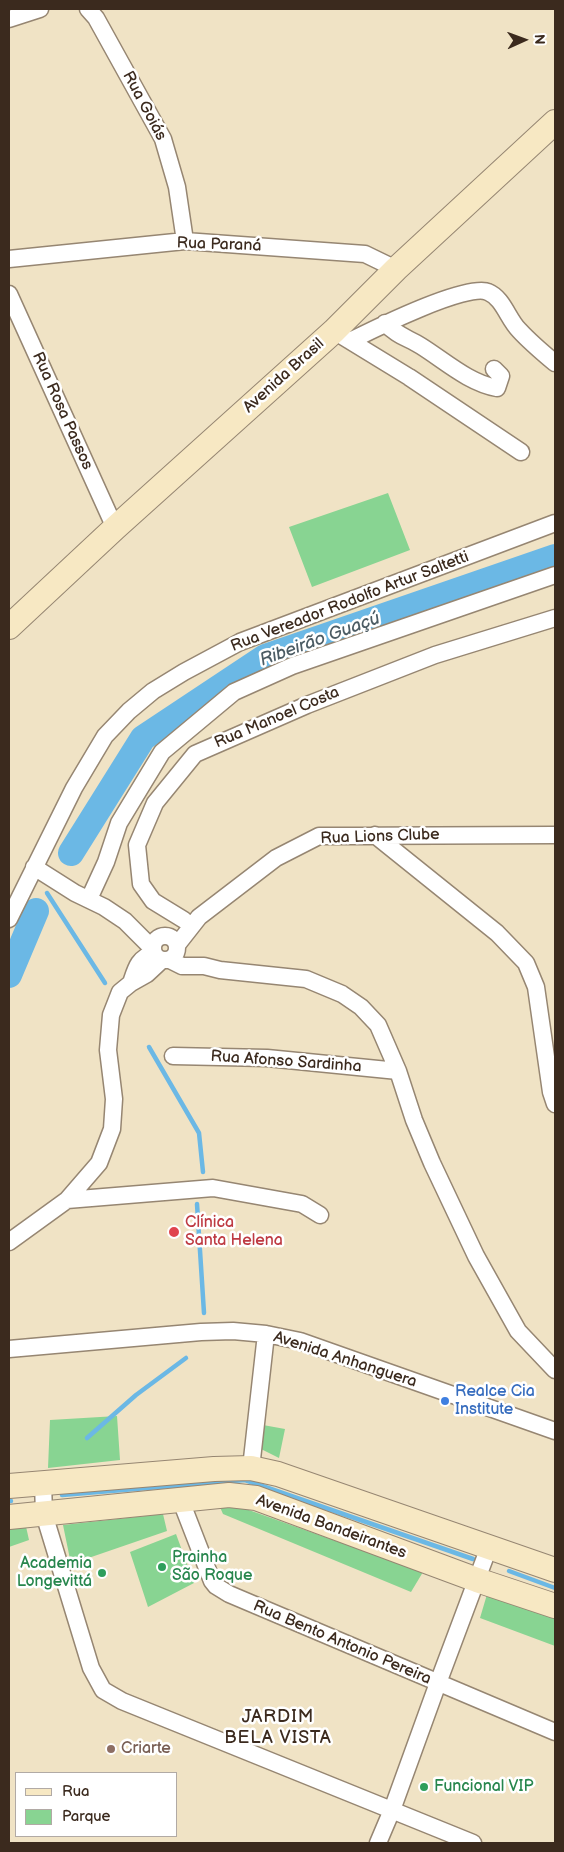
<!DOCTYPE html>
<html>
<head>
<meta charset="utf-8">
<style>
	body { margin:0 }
	#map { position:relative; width:564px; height:1852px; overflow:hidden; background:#f0e3c5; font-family:"Balsamiq Sans",sans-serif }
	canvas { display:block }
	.frame { position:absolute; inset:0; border:10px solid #3b2a1e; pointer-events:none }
	.legend { position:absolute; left:15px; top:1772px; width:162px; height:65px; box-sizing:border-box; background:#fff; border:1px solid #b1aaa5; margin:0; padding:6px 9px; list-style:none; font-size:15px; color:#3b2a1e }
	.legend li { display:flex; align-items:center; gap:10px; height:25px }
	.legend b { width:25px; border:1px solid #b1aaa5 }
	.north { position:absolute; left:499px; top:15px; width:50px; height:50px; -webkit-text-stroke:4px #fff; paint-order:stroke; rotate:88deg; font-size:14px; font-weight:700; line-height:20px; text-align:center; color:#3b2a1e }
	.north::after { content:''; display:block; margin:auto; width:18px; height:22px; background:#3b2a1e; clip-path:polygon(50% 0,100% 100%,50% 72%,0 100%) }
</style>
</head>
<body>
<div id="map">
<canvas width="564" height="1852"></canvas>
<div class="frame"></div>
<ul class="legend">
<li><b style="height:6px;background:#f7e8c3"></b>Rua</li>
<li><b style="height:14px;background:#88d492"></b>Parque</li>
</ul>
<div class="north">N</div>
</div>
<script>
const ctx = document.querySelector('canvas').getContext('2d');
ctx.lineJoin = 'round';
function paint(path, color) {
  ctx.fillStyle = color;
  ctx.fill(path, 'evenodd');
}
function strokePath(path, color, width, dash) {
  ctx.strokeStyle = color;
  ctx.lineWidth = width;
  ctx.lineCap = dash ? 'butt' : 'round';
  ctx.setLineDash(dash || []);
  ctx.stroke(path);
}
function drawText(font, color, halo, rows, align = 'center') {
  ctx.font = font + ' "Balsamiq Sans",sans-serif';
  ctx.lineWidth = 5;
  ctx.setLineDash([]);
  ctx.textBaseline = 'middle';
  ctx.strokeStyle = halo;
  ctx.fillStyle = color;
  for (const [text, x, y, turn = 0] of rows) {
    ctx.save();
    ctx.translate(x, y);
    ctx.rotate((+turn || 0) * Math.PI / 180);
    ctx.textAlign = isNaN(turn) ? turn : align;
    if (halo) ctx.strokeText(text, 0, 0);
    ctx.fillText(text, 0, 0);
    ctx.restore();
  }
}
paint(new Path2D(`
	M388,493L410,550L312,587L289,527Z
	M117,1416L120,1460L48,1468L50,1420Z
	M263,1425L285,1429L279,1458L257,1447Z
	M219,1505L246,1509L423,1572L411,1592L223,1514Z
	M163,1514L167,1531L71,1564L63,1525Z
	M25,1522L29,1540L9,1547V1524Z
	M176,1534L194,1583L148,1607L130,1552Z
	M488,1591L555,1615V1646L480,1618Z`), '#88d492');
strokePath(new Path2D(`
	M47,893L105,983
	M149,1047L199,1133L203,1172
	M197,1204L204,1313
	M87,1438L136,1395L186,1358
	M62,1495L245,1480L473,1559
	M9,1501H11
	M509,1571L555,1588`), '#6bb8e5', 4.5);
strokePath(new Path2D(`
	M71,853L143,738L265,657L555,557
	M9,975L36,911`), '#6bb8e5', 26);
const street = new Path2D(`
	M88,9L96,18L163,139L177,187L185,241
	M9,19L40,9
	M9,259L185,241L365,254L396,269
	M9,294L115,528
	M385,323C396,335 408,338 421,346C445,361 469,383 497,388L501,376L494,369
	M342,336L409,377L521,452
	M350,341C372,330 468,282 488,292C503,298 508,319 519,330C530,342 543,353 555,363
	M375,835L497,933L526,963L536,987L551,1092L555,1104
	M34,867L75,893L104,907L125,921L153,949
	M89,899L106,862L119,823L162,752L234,692L292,666L555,575
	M9,919L74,788L105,736L129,711L153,691L184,672L240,642L555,523
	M184,920L153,901L141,884L137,845L155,803L195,754L307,705L435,655L555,618
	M153 948a12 12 0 1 1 24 0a12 12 0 1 1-24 0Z
	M177,945L199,917L276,858L319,836L555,835
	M170,960L182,966H204L220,970L306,979L342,994L361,1007L378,1025L398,1071L414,1120L432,1163L476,1256L518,1331L555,1370
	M131,983C136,968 138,958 154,953
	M173,1056L267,1058L398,1071
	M67,1200L213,1188L302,1204L320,1215
	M9,1242L67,1200L99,1163L112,1129L114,1099L108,1050L111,1015L120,992L131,983L147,974L162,960
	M9,1349L201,1332L233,1331L266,1334L300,1341L555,1431
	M251,1468L266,1334
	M43,1483L44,1514L91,1668L103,1690L122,1701L473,1843
	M181,1501L212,1581L216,1586L229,1594L555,1732
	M378,1843L392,1810L438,1683L489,1547`);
const secondary = new Path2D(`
	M9,627L115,528L334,331L396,269L555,122
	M9,1486L214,1469L251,1468L278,1474L555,1570
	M9,1517L229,1495L256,1498L477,1580L555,1606`);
strokePath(street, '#968672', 19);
strokePath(secondary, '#968672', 26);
strokePath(street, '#fff', 16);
strokePath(secondary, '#f7e8c3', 24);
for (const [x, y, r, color] of [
	[174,1232,6,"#e0444e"],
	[445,1401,5,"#3f7fe0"],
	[162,1567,5,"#2e9e5b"],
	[102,1573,5,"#2e9e5b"],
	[111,1749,5,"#8d6e63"],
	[424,1787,5,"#2e9e5b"]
]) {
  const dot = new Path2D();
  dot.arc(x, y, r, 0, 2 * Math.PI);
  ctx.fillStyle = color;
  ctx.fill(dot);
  strokePath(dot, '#fff', 2);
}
drawText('16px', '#3b2a1e', '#fff', [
	["Rua Goiás",144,106,62],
	["Rua Paraná",219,245,2],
	["Avenida Brasil",284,376,-42],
	["Rua Rosa Passos",62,411,66],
	["Rua Vereador Rodolfo Artur Saltetti",350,602,-21],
	["Rua Manoel Costa",277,718,-23],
	["Rua Lions Clube",380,837,-2],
	["Rua Afonso Sardinha",286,1062,4],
	["Avenida Anhanguera",345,1360,18],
	["Avenida Bandeirantes",331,1527,20],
	["Rua Bento Antonio Pereira",342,1643,23]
]);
drawText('16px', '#be3a42', '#fff', [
	["Clínica",185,1223],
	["Santa Helena",185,1241]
], 'left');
drawText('16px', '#366cbe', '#fff', [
	["Realce Cia",455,1392],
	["Institute",455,1410]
], 'left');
drawText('16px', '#27864d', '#fff', [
	["Prainha",172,1558],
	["São Roque",172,1576],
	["Academia",92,1564,"right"],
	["Longevittá",92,1582,"right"],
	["Funcional VIP",434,1787]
], 'left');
drawText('16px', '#785e54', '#fff', [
	["Criarte",121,1749]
], 'left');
drawText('italic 18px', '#4c5c64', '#fff', [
	["Ribeirão Guaçú",320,640,-20]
]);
ctx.letterSpacing = '1px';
drawText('18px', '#3b2a1e', '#fff', [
	["JARDIM",278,1717],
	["BELA VISTA",278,1738]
]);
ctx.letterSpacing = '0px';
</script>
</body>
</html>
